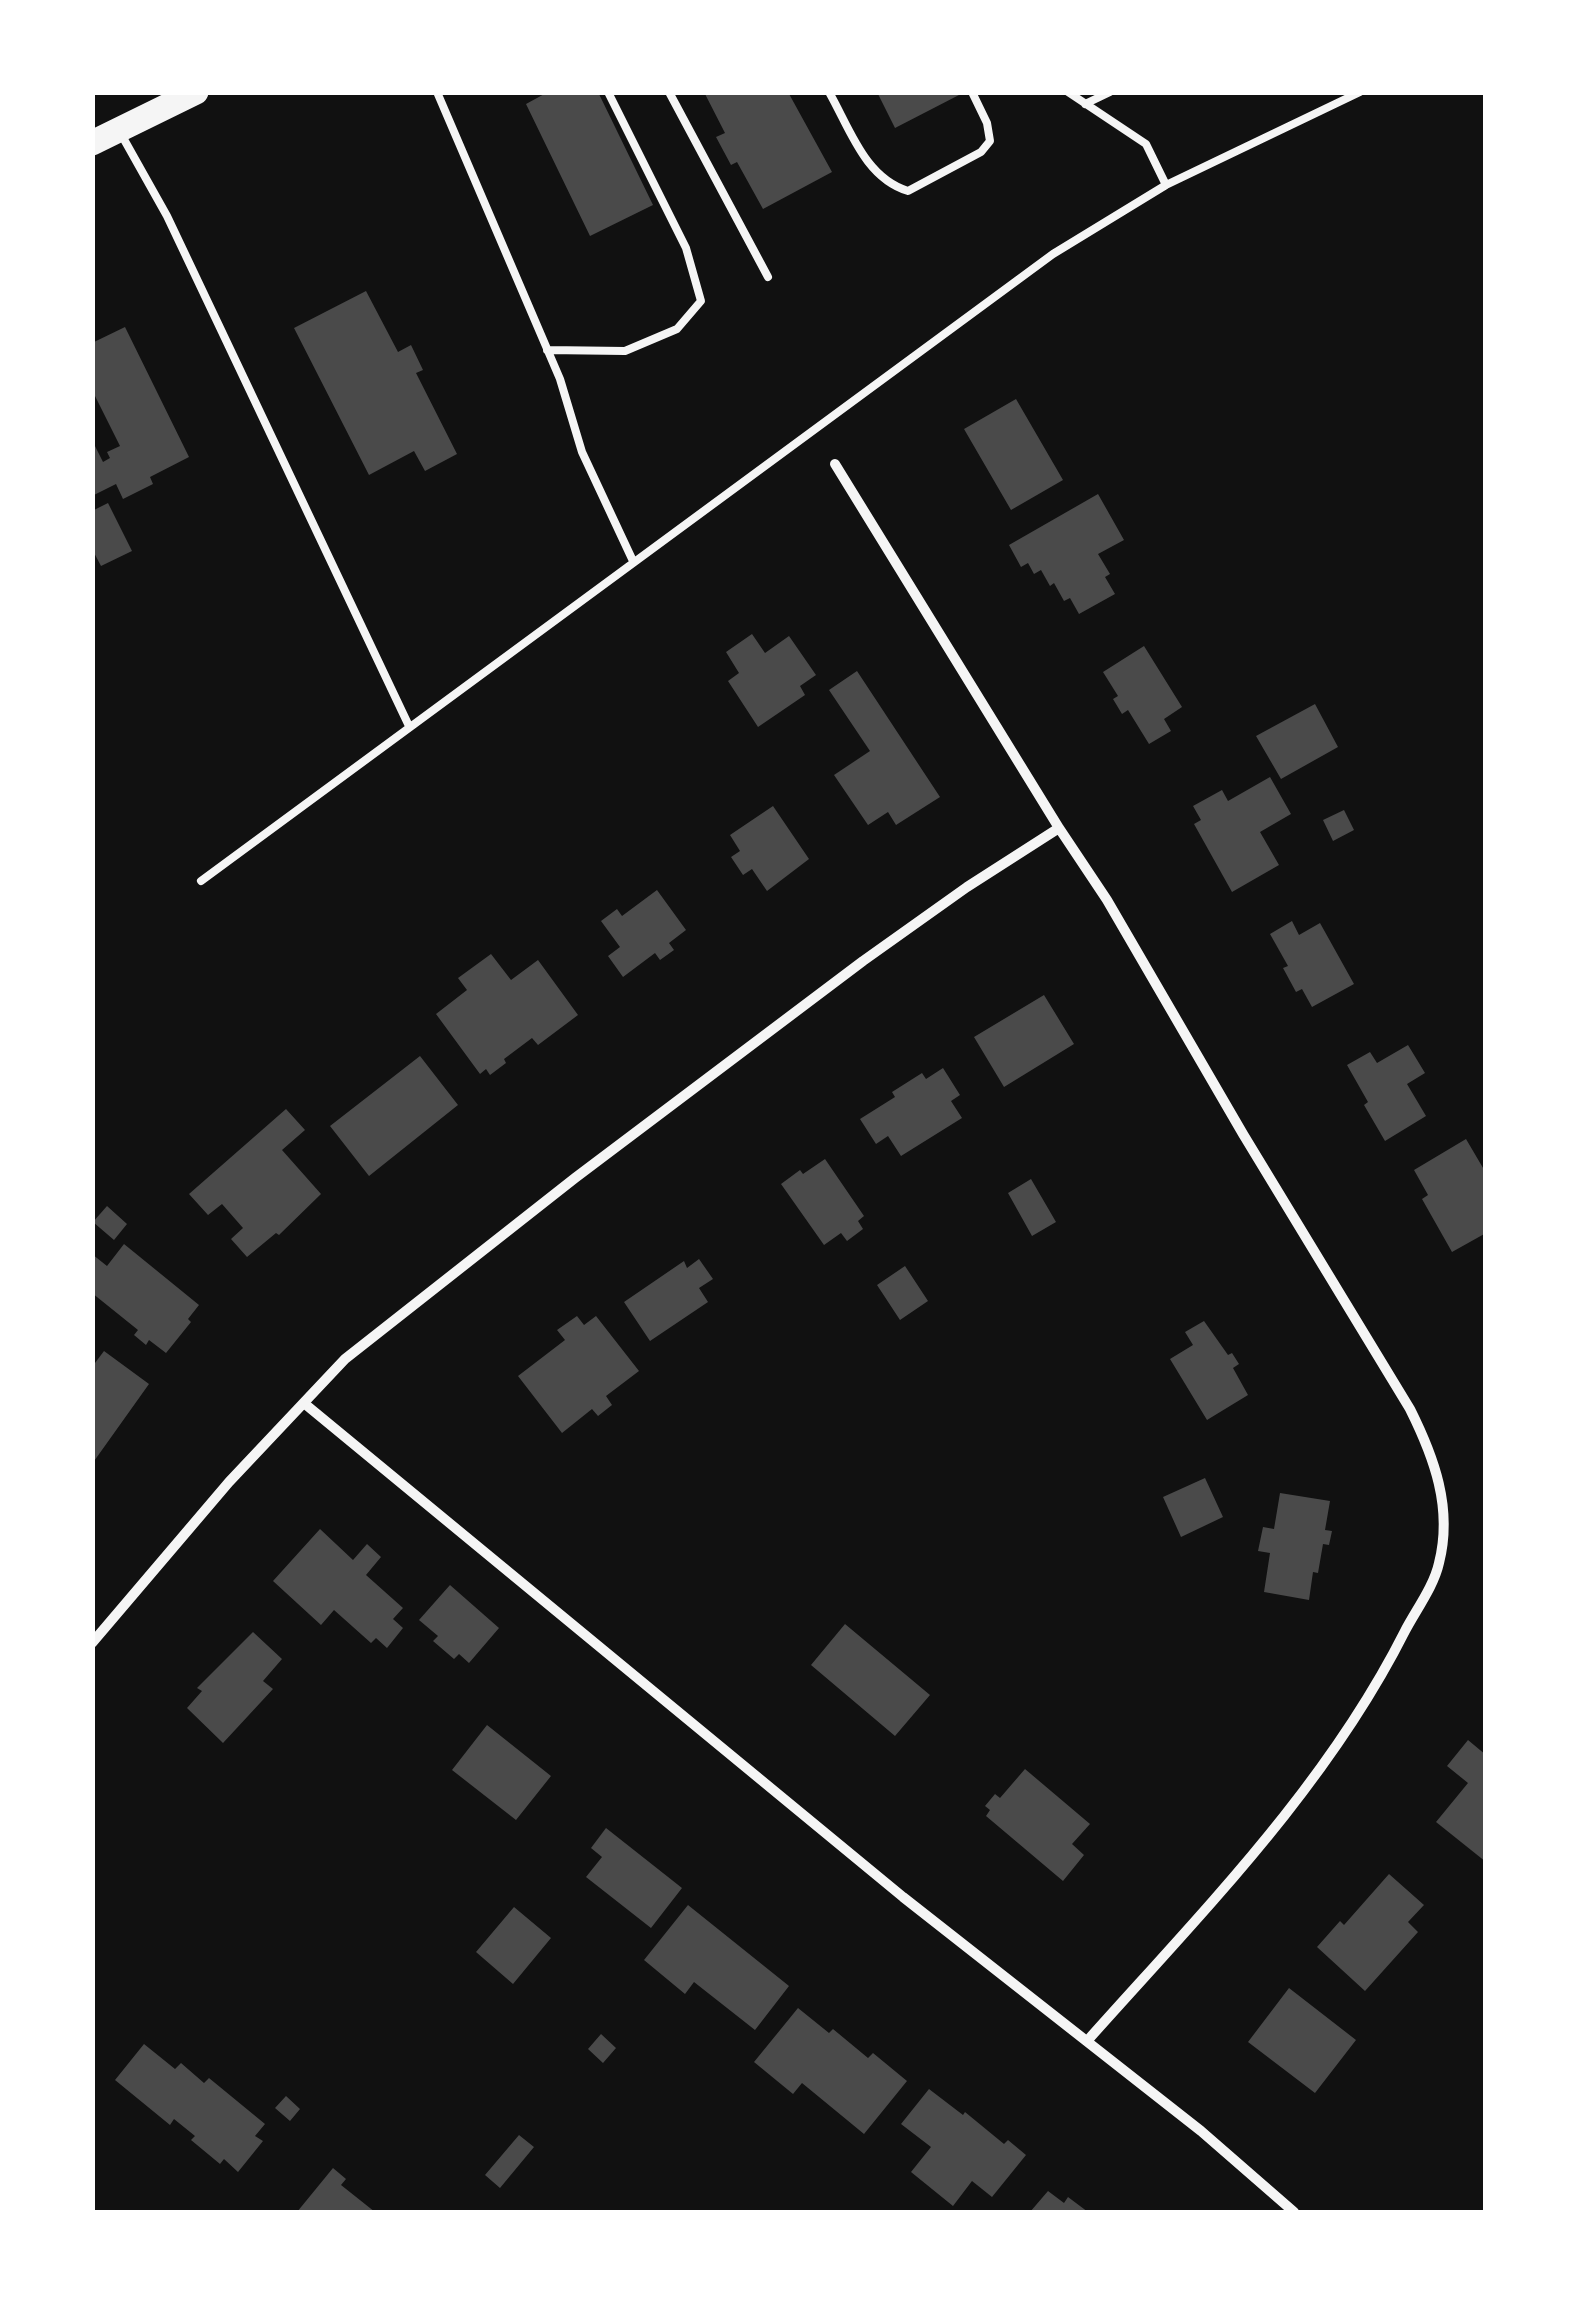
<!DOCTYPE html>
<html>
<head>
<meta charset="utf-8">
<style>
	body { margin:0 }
	#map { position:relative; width:1578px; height:2305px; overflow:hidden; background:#111; font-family:"Source Serif 4",serif }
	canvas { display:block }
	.frame { position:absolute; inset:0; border:95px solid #fff; pointer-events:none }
</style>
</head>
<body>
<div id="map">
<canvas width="1578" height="2305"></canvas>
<div class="frame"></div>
</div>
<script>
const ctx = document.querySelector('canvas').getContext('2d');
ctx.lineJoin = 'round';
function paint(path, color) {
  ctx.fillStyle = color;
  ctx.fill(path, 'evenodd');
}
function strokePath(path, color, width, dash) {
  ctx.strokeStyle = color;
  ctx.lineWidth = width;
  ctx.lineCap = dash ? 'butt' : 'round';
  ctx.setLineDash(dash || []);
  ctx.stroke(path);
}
paint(new Path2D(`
	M548,92H598L653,205L590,236L526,104Z
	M704,92H788L832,172L763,209L737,162L731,165L716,137L725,133Z
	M877,92H957L959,95L895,128Z
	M366,291L398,352L411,345L423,370L416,373L457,454L425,471L414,451L369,475L294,328Z
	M125,327L189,457L150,477L153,484L123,499L116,484L92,496V440L103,462L110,458L107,452L120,446L92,390V343Z
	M1016,399L1063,480L1011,510L964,429Z
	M1098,494L1124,540L1098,554L1110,574L1105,577L1115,594L1079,614L1070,598L1064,601L1054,583L1050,586L1041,570L1034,574L1028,563L1021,567L1009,545Z
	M108,503L132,551L101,566L92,549V511Z
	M752,634L765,653L789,636L816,675L800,686L805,695L758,727L728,681L739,673L726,652Z
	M1144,646L1182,707L1164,719L1171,731L1149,744L1128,710L1122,714L1113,699L1118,696L1103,672Z
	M857,671L940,797L896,825L888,812L868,825L834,775L870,751L829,690Z
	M1315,704L1338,747L1281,779L1256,736Z
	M1270,777L1291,814L1260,832L1279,865L1232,892L1194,824L1201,820L1193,806L1222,790L1228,801Z
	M773,806L809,859L767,891L752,869L743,875L731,857L740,851L730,835Z
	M1344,810L1354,830L1333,841L1323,820Z
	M657,890L686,930L669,943L674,950L660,960L655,953L623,977L608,956L620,947L601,921L617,909L622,916Z
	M1292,921L1299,935L1320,923L1354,984L1312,1007L1302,989L1296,992L1283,968L1288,966L1270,934Z
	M491,954L511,980L538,960L578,1015L538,1045L532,1038L504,1059L506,1063L490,1075L486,1069L480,1074L436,1014L467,990L458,978Z
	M1044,995L1074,1044L1004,1087L974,1037Z
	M1408,1045L1425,1073L1407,1084L1426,1116L1385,1141L1364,1105L1368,1102L1347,1065L1370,1052L1377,1063Z
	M420,1056L458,1105L369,1176L330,1126Z
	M943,1068L960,1095L951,1101L962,1118L901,1156L888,1136L876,1144L860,1119L895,1097L892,1092L922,1073L926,1079Z
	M286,1109L305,1130L282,1150L321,1194L279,1235L276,1233L247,1257L231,1239L243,1228L222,1204L208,1215L189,1194Z
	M1466,1139L1486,1173V1233L1452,1252L1422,1199L1428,1195L1414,1170Z
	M825,1159L864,1216L858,1221L863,1229L847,1241L841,1233L824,1245L781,1184L800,1170L803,1174Z
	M1031,1179L1056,1222L1032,1236L1008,1193Z
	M107,1206L127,1224L114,1240L93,1222Z
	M124,1244L199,1305L188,1319L191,1322L166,1353L149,1340L146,1345L134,1335L138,1330L92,1293V1254L107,1266Z
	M699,1259L713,1279L699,1288L708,1302L650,1341L624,1302L684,1261L687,1268Z
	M905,1266L928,1301L900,1320L877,1285Z
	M577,1316L584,1325L596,1316L639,1371L606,1396L612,1405L598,1416L592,1409L562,1433L518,1376L565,1340L557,1330Z
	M1204,1321L1228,1355L1232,1353L1239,1364L1233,1368L1248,1395L1207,1420L1170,1359L1193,1345L1185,1332Z
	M104,1351L149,1384L92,1464V1367Z
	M1205,1478L1223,1517L1181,1537L1163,1497Z
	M1280,1493L1330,1501L1325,1530L1332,1531L1329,1545L1323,1544L1318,1573L1313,1572L1309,1600L1264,1592L1270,1553L1258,1551L1263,1527L1274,1529Z
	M320,1529L353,1560L367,1544L381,1557L366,1575L403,1608L393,1619L403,1628L387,1648L376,1638L371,1643L334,1610L321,1625L273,1581Z
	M450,1585L499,1628L469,1663L459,1654L454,1659L433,1641L438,1636L419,1620Z
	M845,1624L930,1695L895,1736L811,1665Z
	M253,1632L282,1659L263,1681L273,1689L223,1743L187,1708L202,1691L197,1688Z
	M487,1725L551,1776L516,1820L452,1770Z
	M1468,1740L1486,1755V1862L1436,1822L1468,1783L1447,1766Z
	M1025,1769L1090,1824L1072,1844L1084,1855L1063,1881L986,1816L990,1810L985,1806L995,1794L1000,1798Z
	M606,1828L682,1888L651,1928L586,1877L602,1857L591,1848Z
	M1389,1874L1424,1905L1408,1922L1418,1932L1365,1991L1317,1947L1340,1921L1344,1925Z
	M688,1905L789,1986L755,2030L694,1982L685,1994L644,1960Z
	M514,1907L551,1938L513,1984L476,1952Z
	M1289,1988L1356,2040L1315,2093L1248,2042Z
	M798,2008L829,2033L833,2029L868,2058L873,2053L907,2081L864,2134L802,2083L793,2094L754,2062Z
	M601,2034L616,2048L603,2063L588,2049Z
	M144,2044L175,2069L181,2063L204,2083L209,2078L265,2124L255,2136L263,2141L238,2172L224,2159L220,2164L191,2140L195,2136L174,2119L170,2125L115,2080Z
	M929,2089L963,2115L965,2112L1004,2144L1008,2140L1026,2155L992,2197L972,2181L953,2206L911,2172L931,2147L901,2124Z
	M286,2096L300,2109L290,2121L275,2108Z
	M519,2135L534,2147L500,2188L485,2175Z
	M333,2168L346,2179L341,2185L375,2212H297Z
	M1048,2191L1064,2203L1068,2197L1088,2212H1030Z`), '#4a4a4a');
strokePath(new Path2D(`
	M437,92L560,379L582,452L633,561
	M669,92L768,277
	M829,92C850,129 865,178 908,191L981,152L990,141L987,123L972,92
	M1068,92L1146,144L1166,185
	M1085,104L1110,92
	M121,134L167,216L409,726
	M547,350L625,351L677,329L701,301L686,248L608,92
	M201,881L1053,254L1166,185L1360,92`), '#f5f5f5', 8);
strokePath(new Path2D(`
	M835,464L1059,828L1107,900L1243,1134L1410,1409C1434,1457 1453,1508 1439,1563C1434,1586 1416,1610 1405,1631C1327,1786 1203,1911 1088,2040
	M305,1404L903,1897L1201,2131L1294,2212
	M92,1643L229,1482L345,1359L575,1178L863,961L967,887L1059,828`), '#f5f5f5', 10);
strokePath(new Path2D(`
	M92,143L196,92`), '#f5f5f5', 25);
</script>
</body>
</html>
